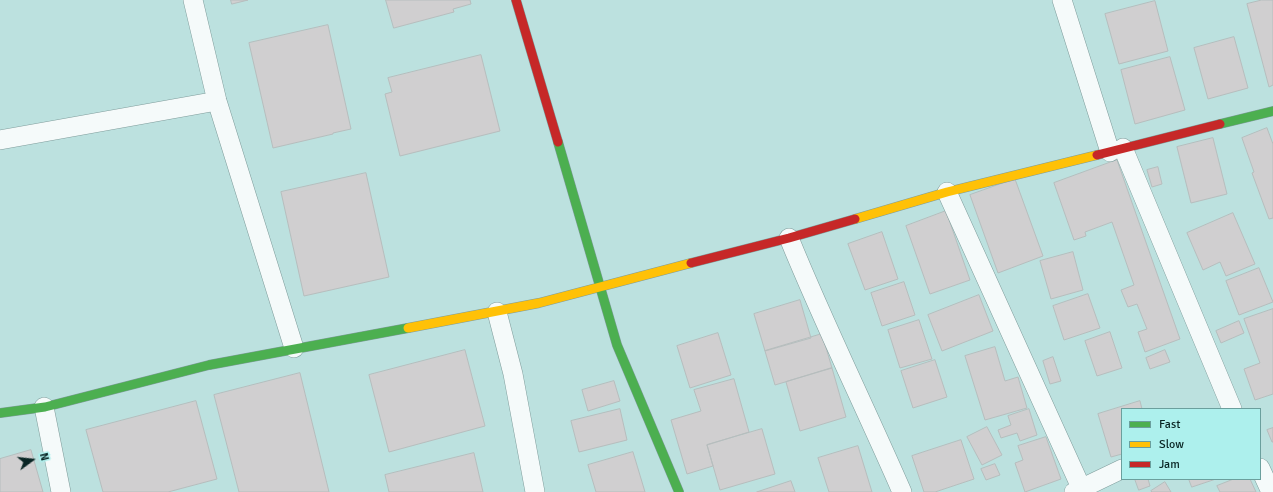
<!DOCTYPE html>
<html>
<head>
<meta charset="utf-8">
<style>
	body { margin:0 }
	#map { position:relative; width:1273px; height:492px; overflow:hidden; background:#bce1df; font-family:Signika,sans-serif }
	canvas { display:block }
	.legend { position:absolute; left:1121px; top:408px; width:140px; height:72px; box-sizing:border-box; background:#adf0ed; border:1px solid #6b9f9d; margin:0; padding:5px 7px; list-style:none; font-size:12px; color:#092524 }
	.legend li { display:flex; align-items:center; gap:8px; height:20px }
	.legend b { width:20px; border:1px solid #6b9f9d }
	.north { position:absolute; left:12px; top:440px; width:40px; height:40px; -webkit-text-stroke:3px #adf0ed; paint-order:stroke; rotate:75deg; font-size:11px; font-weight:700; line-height:16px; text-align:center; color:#092524 }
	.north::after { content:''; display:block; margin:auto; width:14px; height:18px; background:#092524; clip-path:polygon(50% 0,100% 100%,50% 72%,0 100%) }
</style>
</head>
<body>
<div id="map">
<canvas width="1273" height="492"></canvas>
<ul class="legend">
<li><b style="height:5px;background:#4caf50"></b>Fast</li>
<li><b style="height:5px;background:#ffc107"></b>Slow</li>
<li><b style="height:5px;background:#c62828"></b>Jam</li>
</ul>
<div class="north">N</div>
</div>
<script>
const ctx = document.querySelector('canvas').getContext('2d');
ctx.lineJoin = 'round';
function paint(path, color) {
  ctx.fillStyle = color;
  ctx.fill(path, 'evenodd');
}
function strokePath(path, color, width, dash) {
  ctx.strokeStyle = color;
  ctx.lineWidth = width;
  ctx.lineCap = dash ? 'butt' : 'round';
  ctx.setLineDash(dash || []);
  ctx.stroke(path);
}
const building = new Path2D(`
	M231,0H248L232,4Z
	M386,0H470L471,4L453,9L454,12L394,28Z
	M1262,0H1273V85L1269,87L1247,4Z
	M1155,1L1168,51L1119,64L1105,14Z
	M328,25L351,129L333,133V134L273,148L249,43Z
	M1234,37L1248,88L1208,99L1194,48Z
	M481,55L500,131L400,156L385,94L392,92L388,78Z
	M1170,57L1185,110L1135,124L1121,70Z
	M1267,128L1273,144V218L1269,219L1252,173L1254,172L1242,138Z
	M1213,138L1227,194L1191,203L1177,147Z
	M1117,160L1180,339L1145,352L1138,332L1147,329L1137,304L1128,307L1121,290L1134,285L1112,222L1085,232L1086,236L1074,240L1054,183Z
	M1158,167L1162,184L1152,187L1147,170Z
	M366,173L389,277L304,296L281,192Z
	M1015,179L1043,256L998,273L970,195Z
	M946,211L970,280L930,294L906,226Z
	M1233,213L1255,264L1226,276L1220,262L1203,270L1187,233Z
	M882,232L898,279L865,290L848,244Z
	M1073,252L1083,290L1051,299L1040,261Z
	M1259,268L1273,302L1239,315L1226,281Z
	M904,282L915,315L882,326L871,293Z
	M1088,294L1100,328L1064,340L1053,306Z
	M979,295L993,331L942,351L928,315Z
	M800,300L811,338L765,351L754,314Z
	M1273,309V394L1255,400L1244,369L1260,363L1244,319Z
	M919,320L932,359L900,368L888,330Z
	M1239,321L1244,333L1221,343L1216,331Z
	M1110,332L1122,368L1097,376L1085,341Z
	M718,333L731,375L690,388L677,346Z
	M822,334L832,368L775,385L765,351Z
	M995,347L1005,381L1018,377L1027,408L985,420L965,356Z
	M465,350L485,426L389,452L369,375Z
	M1165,350L1170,362L1150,369L1146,358Z
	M1053,357L1061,381L1050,384L1043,361Z
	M935,360L947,397L913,408L901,371Z
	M832,368L846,417L800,431L786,382Z
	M300,373L329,492H239L214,395Z
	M734,379L749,432L707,445L713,466L687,474L671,420L701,411L694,390Z
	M614,381L620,401L588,411L582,390Z
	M196,401L217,479L168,492H103L86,430Z
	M1140,401L1142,409H1122V454L1111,457L1098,414Z
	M620,409L627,440L579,452L571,421Z
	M1029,409L1037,435L1020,441L1017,433L1001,438L998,430L1011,425L1008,416Z
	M987,427L1002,455L982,465L967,437Z
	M1273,428V442H1272L1267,430Z
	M762,429L775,474L720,490L707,445Z
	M1046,437L1061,479L1025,492L1015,463L1023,460L1018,446Z
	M961,440L974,479L935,492H924L912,456Z
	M858,446L872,492H829L818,458Z
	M31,450L43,492H0V459Z
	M633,452L645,492H596L588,465Z
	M474,453L483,492H389L385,475Z
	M995,464L1000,475L986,480L981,469Z
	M1135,479H1148L1150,486L1139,490Z
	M1189,479H1216L1192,487Z
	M1234,479H1250L1256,492H1220L1217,486Z
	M791,481L795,492H757Z
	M1165,482L1171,492H1152L1151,491Z`);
paint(building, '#d0cfd0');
strokePath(building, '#b6bdbd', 1);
const street = new Path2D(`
	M193,0L217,101L294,348
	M1062,0L1110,152
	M0,140L217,101
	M1123,148L1232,409
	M947,192L1083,492
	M789,238C824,324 865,407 902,492
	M497,312L513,374L535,492
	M44,407L61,492
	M1260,468L1271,492
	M1074,492L1122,469`);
const fast = new Path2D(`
	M1220,124L1273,111
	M558,142L617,345L679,492
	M0,413L45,407L209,365L408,328`);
const slow = new Path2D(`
	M855,219L947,192L1097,155
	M408,328L539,303L691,263`);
const jam = new Path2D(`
	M516,0L558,142
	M1097,155L1220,124
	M691,263L789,238L855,219`);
strokePath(street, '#7f9c9b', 20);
strokePath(fast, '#7f9c9b', 10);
strokePath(slow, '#7f9c9b', 10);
strokePath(jam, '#7f9c9b', 10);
strokePath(street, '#f5fafa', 19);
strokePath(fast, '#4caf50', 9);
strokePath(slow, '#ffc107', 9);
strokePath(jam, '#c62828', 9);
</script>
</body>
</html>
